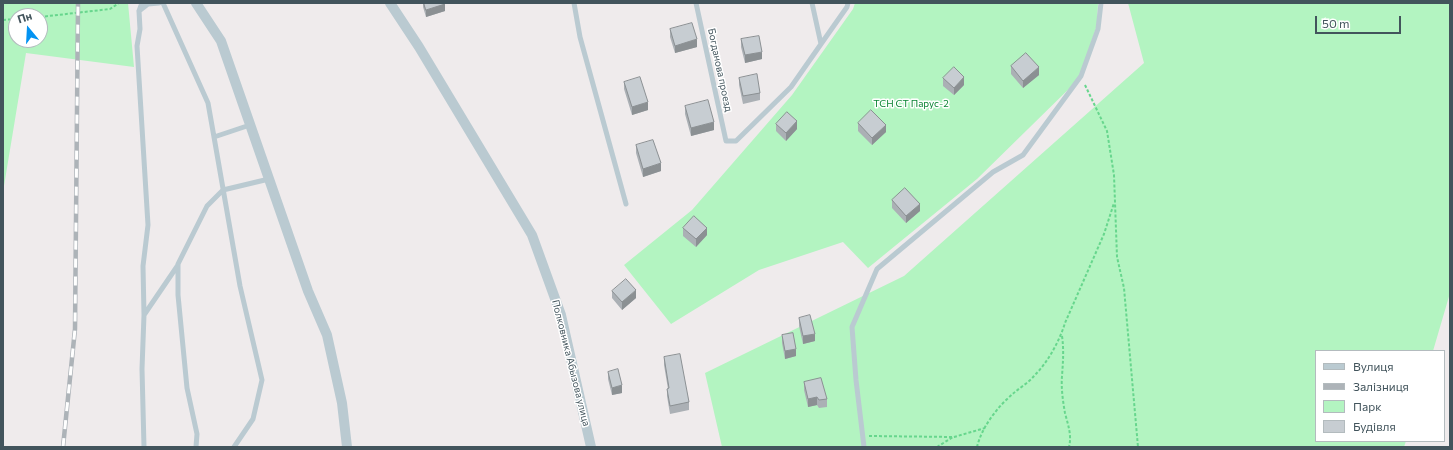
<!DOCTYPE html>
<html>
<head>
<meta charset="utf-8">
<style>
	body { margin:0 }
	#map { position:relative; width:1453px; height:450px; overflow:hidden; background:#efebec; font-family:Commissioner,sans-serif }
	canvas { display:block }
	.frame { position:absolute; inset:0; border:4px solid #42545c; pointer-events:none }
	.legend { position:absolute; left:1315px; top:350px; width:130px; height:92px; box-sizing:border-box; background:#fff; border:1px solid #b3bbbe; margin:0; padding:5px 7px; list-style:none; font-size:12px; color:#42545c }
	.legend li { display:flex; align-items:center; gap:8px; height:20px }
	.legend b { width:20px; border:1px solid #b3bbbe }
	.north { position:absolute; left:8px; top:8px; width:40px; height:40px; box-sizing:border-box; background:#fff; border:1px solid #b3bbbe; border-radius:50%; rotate:342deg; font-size:11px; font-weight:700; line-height:16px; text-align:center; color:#42545c }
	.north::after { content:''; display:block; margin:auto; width:14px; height:18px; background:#0393f2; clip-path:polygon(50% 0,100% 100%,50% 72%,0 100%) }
	.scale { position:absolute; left:1315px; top:16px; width:86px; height:18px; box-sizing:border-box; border:2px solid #42545c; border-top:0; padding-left:5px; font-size:12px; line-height:14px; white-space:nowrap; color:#42545c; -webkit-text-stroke:3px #fff; paint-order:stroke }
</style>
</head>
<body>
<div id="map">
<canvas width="1453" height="450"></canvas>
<div class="frame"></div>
<ul class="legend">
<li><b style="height:5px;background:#bacad1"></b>Вулиця</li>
<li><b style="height:5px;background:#adb3b8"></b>Залізниця</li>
<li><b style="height:11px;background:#b3f4c1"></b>Парк</li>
<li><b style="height:11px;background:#c7cdd2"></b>Будівля</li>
</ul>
<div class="north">Пн</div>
<div class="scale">50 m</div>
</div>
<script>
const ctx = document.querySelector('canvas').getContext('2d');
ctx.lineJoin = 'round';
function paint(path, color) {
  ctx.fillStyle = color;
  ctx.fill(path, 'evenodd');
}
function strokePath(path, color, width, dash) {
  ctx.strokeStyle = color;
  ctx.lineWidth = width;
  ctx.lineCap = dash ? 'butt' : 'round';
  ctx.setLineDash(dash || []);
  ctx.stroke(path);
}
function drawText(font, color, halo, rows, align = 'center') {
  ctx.font = font + ' Commissioner,sans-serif';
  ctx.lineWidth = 3;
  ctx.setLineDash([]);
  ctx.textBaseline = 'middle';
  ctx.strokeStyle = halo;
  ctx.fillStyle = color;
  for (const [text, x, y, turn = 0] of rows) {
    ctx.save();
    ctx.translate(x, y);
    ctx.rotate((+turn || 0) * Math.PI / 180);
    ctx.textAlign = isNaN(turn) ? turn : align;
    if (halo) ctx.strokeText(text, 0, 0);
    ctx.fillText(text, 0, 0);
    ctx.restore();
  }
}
paint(new Path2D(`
	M3,3H128L134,67L26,53L3,192ZM16,16H40V40H16Z
	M855,3H1098L1097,25L1079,79L977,179L868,268L843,242L759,270L671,324L624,265L692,210L792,95L853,9Z
	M1128,3H1450V293L1433,351H1316V441H1406L1404,447H722L705,373L904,276L1144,63Z`), '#b3f4c1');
strokePath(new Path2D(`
	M40,17L110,9L119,3
	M3,20L16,19
	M1085,85L1107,131L1114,175L1117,257L1124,288L1138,447
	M1062,336C1064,350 1063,362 1062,376C1061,388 1063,402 1065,413C1068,425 1072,435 1069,447
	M869,436L954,437L985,428
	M937,447L953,437
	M977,447C982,426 999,405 1015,392C1021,387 1029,382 1034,376C1048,362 1059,342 1065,323L1104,234L1114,203`), '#67d68d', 2, [3, 2]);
strokePath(new Path2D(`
	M142,3L139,11L140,29L137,46L148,225L143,266L144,315
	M163,3L208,103L214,137L250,125
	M574,3L580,37L626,204
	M696,3L726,141H736L791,87L821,44L812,3
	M139,11L148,4L159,3
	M821,44L847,7L848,3
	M214,137L240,286L262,380L253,419L234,447
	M144,447L142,369L144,315L178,265
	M196,447L197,434L187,388L178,295V264L207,206L223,190L269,179
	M864,447L856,380L852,327L877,269L993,172L1023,155L1081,76L1098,29L1101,3`), '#bacad1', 5);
strokePath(new Path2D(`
	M196,3L221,41L308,291L327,335L342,403L347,447
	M390,3L419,47L532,235L561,315L591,447`), '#bacad1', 10);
const rail = new Path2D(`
	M63,447L75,329L78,3`);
strokePath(rail, '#adb3b8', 4.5);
strokePath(rail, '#fff', 3, [9]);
paint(new Path2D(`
	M423,3H445V11L426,17L423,7Z
	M670,29L697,47L675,53L670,37Z
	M741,39L762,59L745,63L741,47Z
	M1011,66L1039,75L1023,88L1011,74Z
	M739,78L760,93V100L743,104L739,85Z
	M943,78L964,85L954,95L943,86Z
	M624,82L648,110L632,115L624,89Z
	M685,106L714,130L691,136L685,114Z
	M858,123L886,132L872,145L858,131Z
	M776,124L797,129L786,141L776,131Z
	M636,145L661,171L643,177L636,153Z
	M892,200L920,211L906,223L892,208Z
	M683,228L707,235L696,247L683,236Z
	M612,291L636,298L622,310L612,298Z
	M799,318L815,341L803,344L799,326Z
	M782,335L796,356L785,359L782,343Z
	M664,357L689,402V410L670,414L667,396V389H668L664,365Z
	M608,372L622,393L612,395L608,379Z
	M804,382L827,399V407L819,408L817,405L808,407L804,390Z`), '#abb0b5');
paint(new Path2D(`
	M445,4V11L426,17V10Z
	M697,39V47L675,53V46Z
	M762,52V59L745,63V55Z
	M1039,67V75L1023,88V81Z
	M964,77V85L954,95V88Z
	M648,102V110L632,115V107Z
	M797,121V129L786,141V133Z
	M714,122V130L691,136V128Z
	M886,125V132L872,145V138Z
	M661,163V171L643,177V169Z
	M920,204V211L906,223V216Z
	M707,228V235L696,247V239Z
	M636,290V298L622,310V302Z
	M815,334V341L803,344V336Z
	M796,349V356L785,359V351Z
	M622,385V393L612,395V388Z
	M817,397V405L808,407V399Z`), '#8b9093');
const building = new Path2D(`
	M424,3H445V4L426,10Z
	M692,23L697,39L675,46L670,29Z
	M759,36L762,52L745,55L741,39Z
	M1026,53L1039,67L1023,81L1011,66Z
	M954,67L964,77L954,88L943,78Z
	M757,74L760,93L743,96L739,78Z
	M640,77L648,102L632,107L624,82Z
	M708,100L714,122L691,128L685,106Z
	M871,110L886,125L872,138L858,123Z
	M787,112L797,121L786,133L776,124Z
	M653,140L661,163L643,169L636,145Z
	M905,188L920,204L906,216L892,200Z
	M694,216L707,228L696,239L683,228Z
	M626,279L636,290L622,302L612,291Z
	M810,315L815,334L803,336L799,318Z
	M793,333L796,349L785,351L782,335Z
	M680,354L689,402L670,406L667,389L669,388L664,357Z
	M618,369L622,385L612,388L608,372Z
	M821,378L827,399L819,400L817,397L808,399L804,382Z`);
paint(building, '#c7cdd2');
strokePath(building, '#8b9093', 1);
drawText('10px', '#42545c', '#fff', [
	["Богданова проезд",720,70,78],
	["Полковника Абызова улица",571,363,76]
]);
drawText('10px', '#0b8534', '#fff', [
	["ТСН СТ Парус-2",911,104]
]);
</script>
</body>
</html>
